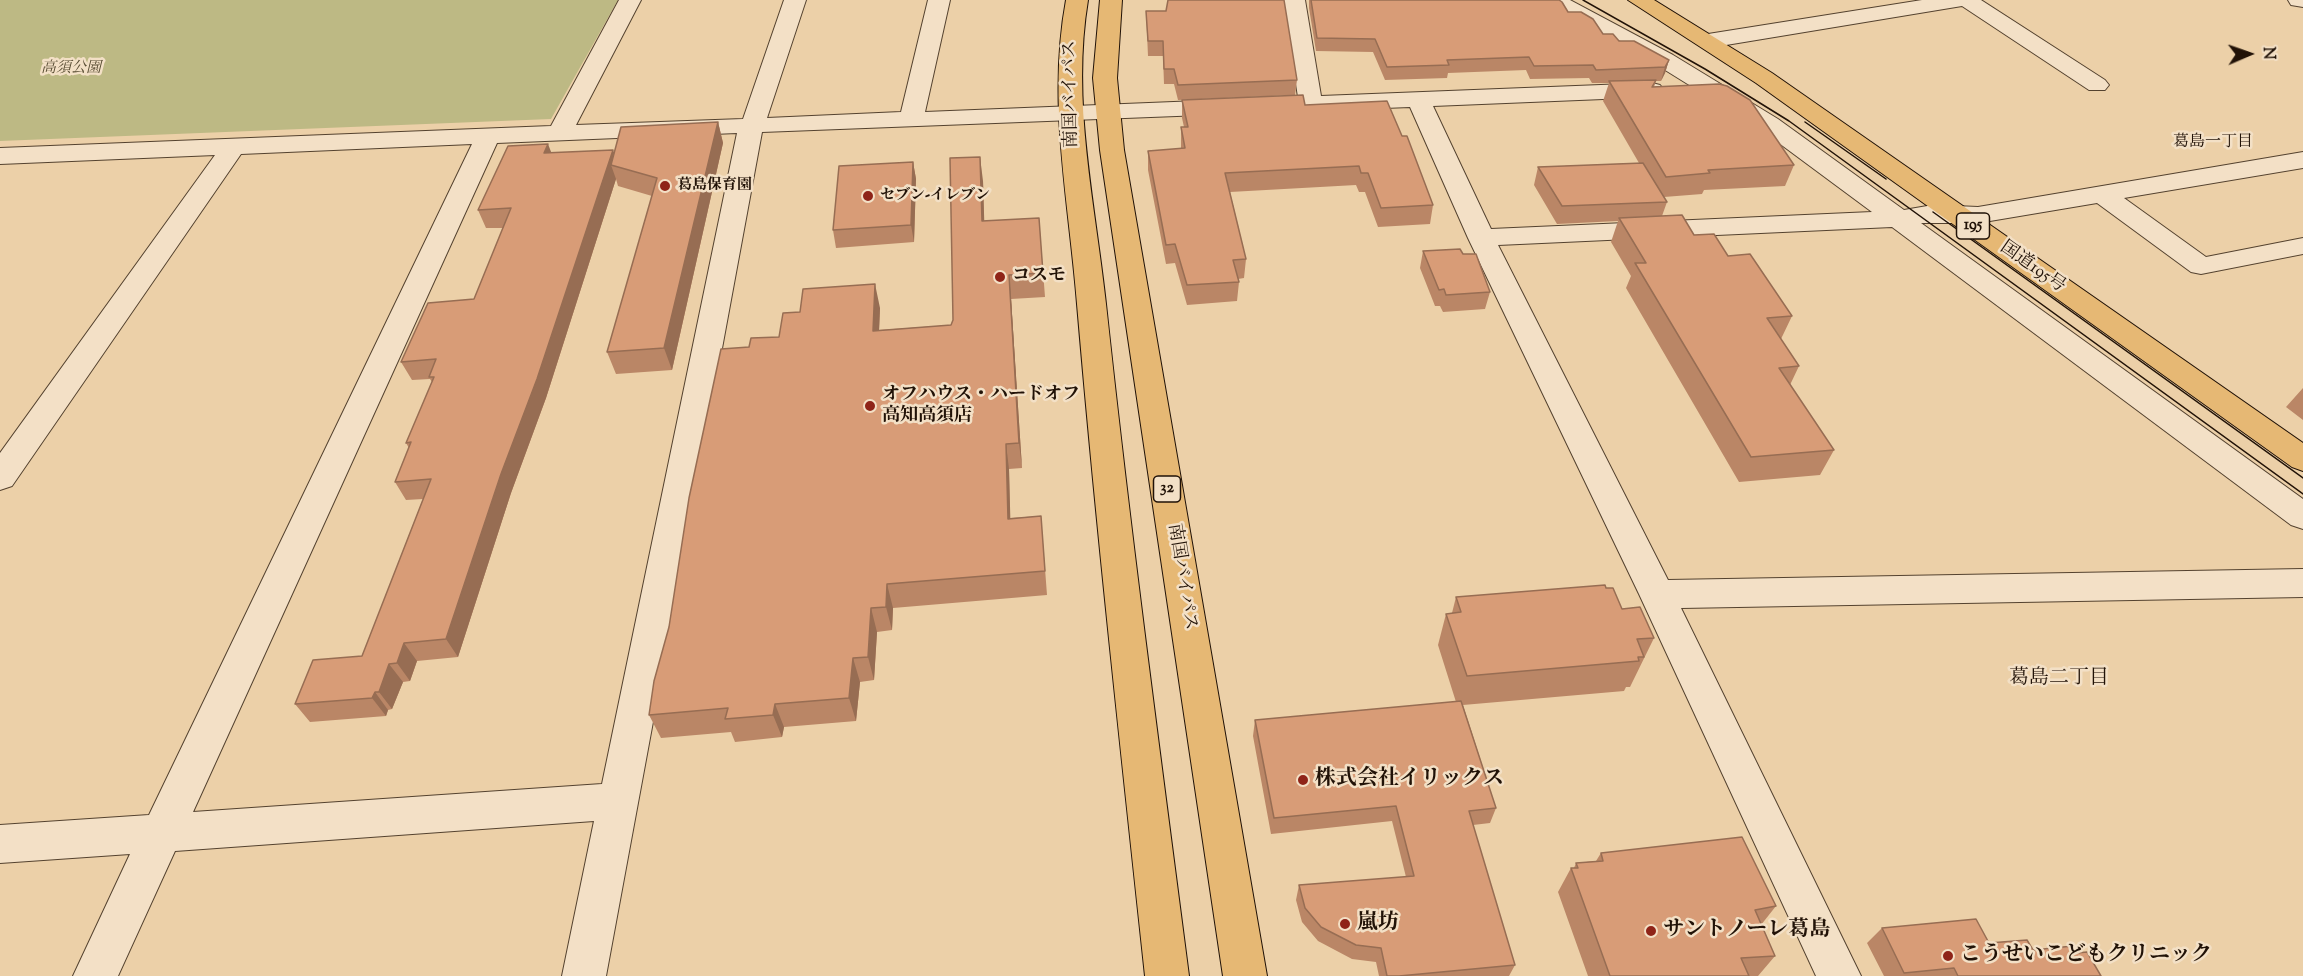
<!DOCTYPE html>
<html>
<head>
<meta charset="utf-8">
<style>
	body { margin:0 }
	#map { position:relative; width:2303px; height:976px; overflow:hidden; background:#ecd0a8; font-family:"Sorts Mill Goudy",serif }
	canvas { display:block }
	.north { position:absolute; left:2219px; top:24px; width:60px; height:60px; -webkit-text-stroke:4px #f3e0c6; paint-order:stroke; rotate:88deg; font-size:16px; font-weight:700; line-height:24px; text-align:center; color:#211207 }
	.north::after { content:''; display:block; margin:auto; width:21px; height:27px; background:#211207; clip-path:polygon(50% 0,100% 100%,50% 72%,0 100%) }
</style>
</head>
<body>
<div id="map">
<canvas width="2303" height="976"></canvas>
<div class="north">N</div>
</div>
<script>
const ctx = document.querySelector('canvas').getContext('2d');
ctx.lineJoin = 'round';
function paint(path, color) {
  ctx.fillStyle = color;
  ctx.fill(path, 'evenodd');
}
function strokePath(path, color, width, dash) {
  ctx.strokeStyle = color;
  ctx.lineWidth = width;
  ctx.lineCap = dash ? 'butt' : 'round';
  ctx.setLineDash(dash || []);
  ctx.stroke(path);
}
function drawText(font, color, halo, rows, align = 'center') {
  ctx.font = font + ' "Sorts Mill Goudy","Noto Serif JP",serif';
  ctx.lineWidth = 5;
  ctx.setLineDash([]);
  ctx.textBaseline = 'middle';
  ctx.strokeStyle = halo;
  ctx.fillStyle = color;
  for (const [text, x, y, turn = 0] of rows) {
    ctx.save();
    ctx.translate(x, y);
    ctx.rotate((+turn || 0) * Math.PI / 180);
    ctx.textAlign = isNaN(turn) ? turn : align;
    if (halo) ctx.strokeText(text, 0, 0);
    ctx.fillText(text, 0, 0);
    ctx.restore();
  }
}
paint(new Path2D(`
	M0,0H618L551,119L0,141Z`), '#bdb984');
const minor = new Path2D(`
	M619,0H641L576,125L743,119L784,0H806L767,118L901,112L928,0H950L925,112L1298,97L1283,0H1305L1321,96L1652,83L1660,85L1664,90L1660,95L1652,97L1433,106L1491,229L1872,212L1760,129L1657,65L1546,5L1543,0H1570L1673,55L1778,119L1904,210L1933,205L1978,207L2303,152V168L2124,198L2206,257L2303,238V254L2201,274L2191,272L2097,203L1978,223H1921L2303,499V529L2291,525L1892,227L1498,245L1668,580L2303,569V597L1681,608L1861,976H1816L1639,594L1468,238L1410,107L762,132L606,976H562L594,821L175,851L118,976H73L130,854L0,863V825L149,815L472,144L241,154L12,486L0,490V453L215,155L0,164V148L551,126ZM737,133L602,784L193,812L497,143Z
	M1922,0H1981L2105,80L2109,85L2105,90H2089L1962,6L1708,48L1700,46L1697,41L1700,36L1708,34Z
	M2288,0H2303V7L2291,5Z`);
const highway = new Path2D(`
	M1066,0H1088C1071,102 1095,202 1106,304C1130,529 1160,752 1189,976H1145C1121,752 1096,528 1077,304C1069,202 1047,102 1066,0Z
	M1100,0H1122L1117,78L1124,150L1267,976H1223L1100,150L1093,78Z
	M1628,0H1654L1772,73L2303,443V471L2292,467L1756,83Z`);
strokePath(minor, '#54422f', 2);
strokePath(highway, '#211207', 2);
paint(minor, '#f3e0c6');
paint(highway, '#e6b874');
strokePath(new Path2D(`
	M1583,0L1705,69L1789,121L2303,494
	M1805,122L1886,179
	M1933,212L2303,478`), '#211207', 1.5);
paint(new Path2D(`
	M1309,0H1559L1568,12L1603,34L1669,60L1665,73L1661,81H1656L1654,87L1794,165L1785,186L1704,190L1702,194L1664,197L1667,202L1662,216L1728,256L1792,316L1781,339L1799,366L1790,385L1834,450L1820,475L1739,482L1626,288L1631,276L1611,242L1618,221L1557,224L1534,185L1538,167L1639,163L1603,101L1609,83H1592L1589,78L1530,79L1526,70L1448,73L1447,78L1385,80L1373,52L1316,51L1309,8Z
	M1146,11L1297,80L1295,95L1178,100L1174,84H1164L1163,56H1148Z
	M1182,100L1305,105L1433,205L1430,224L1378,227L1365,192H1359L1356,185L1230,192L1246,259L1244,278L1238,279L1239,282L1237,301L1187,305L1175,263L1166,264L1148,170V151L1181,149V127H1184L1182,118Z
	M718,122L723,143L672,370L616,374L607,352L652,196L618,186L616,179L546,398L511,493L458,657L417,661L410,681L403,682L392,709L388,710L386,716L310,722L295,704L362,656L423,499L406,500L395,482L409,448L406,443L432,382L430,379L412,380L401,362L474,299L503,228H486L478,210L552,153L614,152Z
	M913,162L916,179L914,242L836,248L833,230Z
	M983,181L984,221L1039,218L1045,297L1011,299L1022,468L1009,469L1010,518L1041,516L1047,595L893,608L892,630L877,632L874,680L860,682L856,721L784,727L782,737L735,742L731,732L661,738L649,715L749,347L779,337L880,308L879,330L951,325L953,320Z
	M1423,251L1463,254L1490,292L1485,309L1443,312L1440,306H1435L1420,268Z
	M2303,388V420L2286,407Z
	M1606,588L1622,609L1654,638L1630,687H1626L1624,691L1463,705L1496,808L1490,823L1473,825L1515,965L1509,976H1379L1376,962L1352,959L1318,941L1302,922L1296,900L1299,885L1406,877L1392,821L1271,834L1253,736L1255,720L1456,702L1438,645L1446,614L1452,613L1456,597Z
	M1601,853L1776,906L1761,925L1775,956L1758,976H1588L1558,892L1571,868H1574L1576,863L1596,861Z
	M1882,928L2033,950L2077,953L2101,976H1884L1867,943Z`), '#ba8666');
paint(new Path2D(`
	M1669,60L1665,73L1661,81L1665,67Z
	M718,122L723,143L672,370L664,348Z
	M548,144L555,162L544,153Z
	M613,150L619,167L611,165L616,179L546,398L511,493L458,657L446,639L501,474Z
	M980,157L983,181L985,245L982,221Z
	M913,162L916,179L914,242L911,225Z
	M1009,275L1011,299L1022,468L1019,443Z
	M875,284L880,308L878,355L873,331Z
	M1006,444L1009,469L1011,543L1008,519Z
	M887,584L893,608L892,630L886,607Z
	M871,608L877,632L874,680L868,657Z
	M404,643L417,661L410,681L397,663Z
	M853,658L860,682L856,721L849,698Z
	M389,664L403,682L392,709L379,692Z
	M375,692L388,710L386,716L372,698Z
	M775,704L784,727L782,737L773,715Z`), '#976d53');
const building = new Path2D(`
	M1168,0H1284L1297,80L1178,85L1174,69H1164L1163,41H1148L1146,11H1166Z
	M1311,0H1559L1562,2L1568,12H1581L1593,19L1603,34H1613L1619,41H1634L1669,60L1665,67L1596,70L1593,65L1534,66L1529,57L1447,60L1449,65L1387,67L1375,39L1317,38Z
	M1656,80L1652,87L1719,84L1727,86L1750,100L1794,165L1708,170L1710,173L1666,177L1609,81Z
	M1303,95L1305,105L1387,101L1402,136H1407L1433,205L1381,208L1368,173H1361L1359,166L1225,173L1246,259L1233,260L1239,282L1187,285L1175,244L1166,245L1148,151L1185,148L1181,127H1188L1182,100Z
	M718,122L664,348L607,352L657,178L611,165L621,127Z
	M548,144L544,153L613,150L537,379L501,474L446,639L404,643L397,663L389,664L379,692H375L372,698L295,704L313,660L362,656L431,479L395,482L411,442L406,443L434,377H429L436,359L401,362L428,303L474,299L511,208L478,210L508,146Z
	M980,157L982,221L1039,218L1043,273L1009,275L1019,443L1006,444L1008,519L1041,516L1045,571L887,584L886,607L871,608L868,657L853,658L849,698L775,704L773,715L725,719L728,708L649,715L654,681L669,627L689,498L721,349L749,347L751,338L779,337L783,313L800,312L803,289L875,284L873,331L951,325L953,320L950,158Z
	M913,162L911,225L833,230L839,166Z
	M1643,163L1667,202L1562,206L1538,167Z
	M1682,215L1694,235L1714,234L1728,256L1750,254L1792,316L1767,318L1799,366L1779,368L1834,450L1751,457L1635,263H1646L1619,218Z
	M1460,249L1463,254H1476L1490,292L1446,295L1444,289L1439,290L1423,251Z
	M1605,585L1606,588H1613L1622,609L1640,607L1654,638L1637,639L1644,657H1638L1639,661L1467,676L1446,614L1461,612L1456,597Z
	M1461,701L1496,808L1469,811L1515,965L1399,976H1387L1381,948L1356,945L1321,927L1305,908L1299,885L1414,876L1396,806L1274,818L1255,720Z
	M1742,837L1776,906L1755,910L1775,956L1741,958L1749,976H1610L1571,868H1578L1576,863L1603,861L1601,853Z
	M1976,919L1989,943L2027,940L2033,950L2073,946L2077,953L2087,952L2101,976H1958L1954,968L1904,973L1882,928Z`);
paint(building, '#d89c77');
strokePath(building, '#976d53', 1.5);
for (const [x, y, r, color] of [
	[665,186,6,"#8f2418"],
	[868,196,6,"#8f2418"],
	[1000,277,6,"#8f2418"],
	[870,406,6,"#8f2418"],
	[1303,780,6,"#8f2418"],
	[1345,924,6,"#8f2418"],
	[1651,931,6,"#8f2418"],
	[1948,956,6,"#8f2418"]
]) {
  const dot = new Path2D();
  dot.arc(x, y, r, 0, 2 * Math.PI);
  ctx.fillStyle = color;
  ctx.fill(dot);
  strokePath(dot, '#f3e0c6', 2);
}
drawText('italic 15px', '#584c33', '#f3e0c6', [
	["高須公園",71,69]
]);
drawText('bold 15px', '#211207', '#f3e0c6', [
	["葛島保育園",677,186],
	["セブン-イレブン",880,196]
], 'left');
drawText('16px', '#211207', '#f3e0c6', [
	["葛島一丁目",2213,143]
]);
for (const [x, y, w] of [
	[1973,226,33],
	[1167,489,27]
]) {
  const box = new Path2D();
  box.roundRect(x - w / 2, y - 13, w, 26, 4.5);
  ctx.fillStyle = '#f3e0c6';
  ctx.fill(box);
  strokePath(box, '#211207', 1.5);
}
drawText('bold 16px', '#211207', null, [
	["195",1973,226],
	["32",1167,489]
]);
drawText('18px', '#211207', '#f3e0c6', [
	["南国バイパス",1072,94,-91],
	["国道195号",2032,268,35],
	["南国バイパス",1181,577,81]
]);
drawText('bold 18px', '#211207', '#f3e0c6', [
	["コスモ",1012,277],
	["オフハウス・ハードオフ",882,396],
	["高知高須店",882,417]
], 'left');
drawText('20px', '#211207', '#f3e0c6', [
	["葛島二丁目",2059,680]
]);
drawText('bold 21px', '#211207', '#f3e0c6', [
	["株式会社イリックス",1315,780],
	["嵐坊",1357,924],
	["サントノーレ葛島",1663,931],
	["こうせいこどもクリニック",1960,956]
], 'left');
</script>
</body>
</html>
